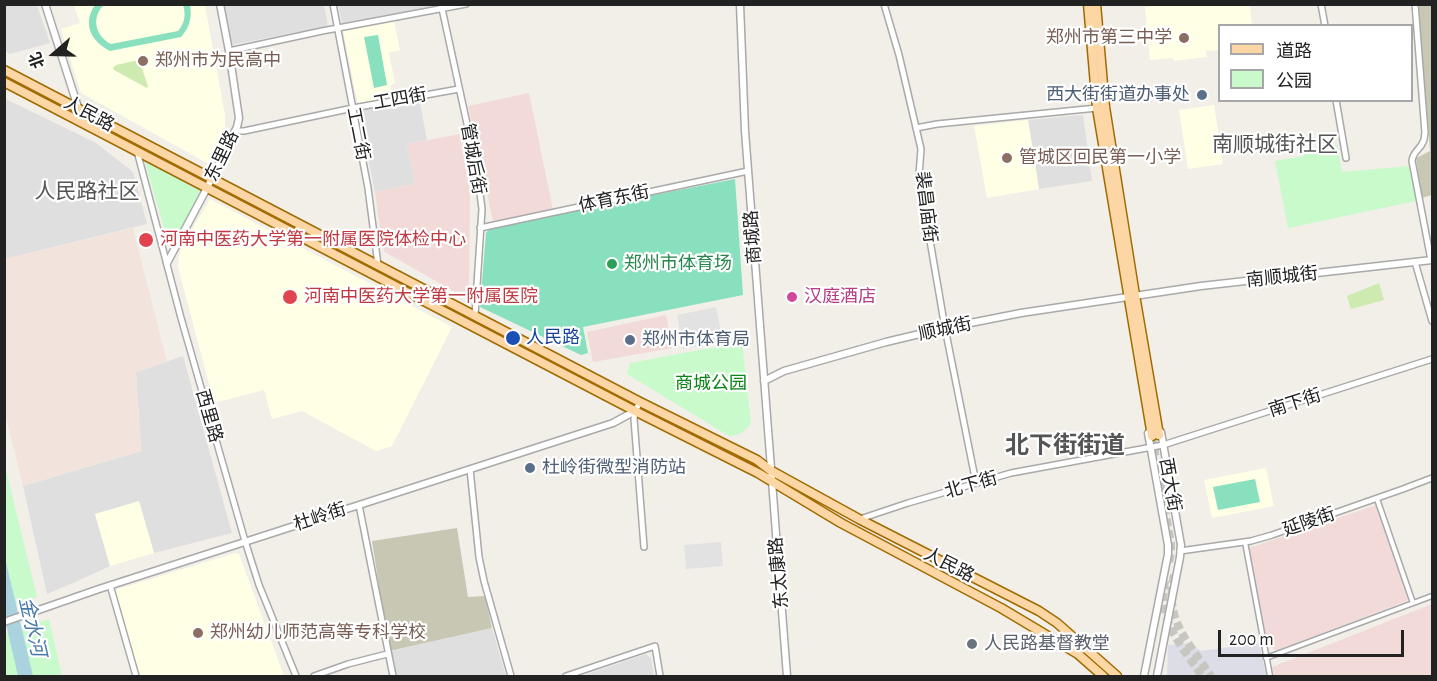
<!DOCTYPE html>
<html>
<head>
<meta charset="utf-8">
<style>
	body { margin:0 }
	#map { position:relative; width:1437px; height:681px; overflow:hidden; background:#f2efe9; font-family:"Alegreya Sans","Noto Sans SC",sans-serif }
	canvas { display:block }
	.frame { position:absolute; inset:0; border:6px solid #222; pointer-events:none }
	.legend { position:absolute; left:1218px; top:24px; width:195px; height:78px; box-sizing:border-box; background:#fff; border:2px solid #a7a7a7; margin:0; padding:8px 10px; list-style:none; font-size:18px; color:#222 }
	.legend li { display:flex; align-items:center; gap:12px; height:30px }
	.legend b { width:30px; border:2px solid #a7a7a7 }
	.north { position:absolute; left:24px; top:24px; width:60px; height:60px; -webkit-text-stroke:4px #fff; paint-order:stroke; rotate:250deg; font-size:16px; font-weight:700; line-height:24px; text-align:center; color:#222 }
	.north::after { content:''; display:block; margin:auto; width:21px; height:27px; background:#222; clip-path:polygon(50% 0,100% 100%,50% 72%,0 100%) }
	.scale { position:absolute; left:1218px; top:630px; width:186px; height:27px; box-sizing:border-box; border:3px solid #222; border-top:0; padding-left:8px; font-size:18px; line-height:21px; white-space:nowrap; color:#222; -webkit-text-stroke:4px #fff; paint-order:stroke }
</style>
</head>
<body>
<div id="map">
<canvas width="1437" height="681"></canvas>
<div class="frame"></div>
<ul class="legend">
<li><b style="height:8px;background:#fcd6a4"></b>道路</li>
<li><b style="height:16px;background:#c8facc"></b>公园</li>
</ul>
<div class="north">北</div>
<div class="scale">200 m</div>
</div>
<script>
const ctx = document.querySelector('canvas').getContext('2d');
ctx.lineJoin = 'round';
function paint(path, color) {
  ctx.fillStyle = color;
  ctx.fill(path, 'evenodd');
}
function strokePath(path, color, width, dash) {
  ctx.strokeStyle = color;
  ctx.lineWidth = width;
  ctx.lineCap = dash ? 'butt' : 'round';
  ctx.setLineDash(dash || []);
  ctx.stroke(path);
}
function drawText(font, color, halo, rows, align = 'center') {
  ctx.font = font + ' "Alegreya Sans","Noto Sans SC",sans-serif';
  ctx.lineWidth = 4.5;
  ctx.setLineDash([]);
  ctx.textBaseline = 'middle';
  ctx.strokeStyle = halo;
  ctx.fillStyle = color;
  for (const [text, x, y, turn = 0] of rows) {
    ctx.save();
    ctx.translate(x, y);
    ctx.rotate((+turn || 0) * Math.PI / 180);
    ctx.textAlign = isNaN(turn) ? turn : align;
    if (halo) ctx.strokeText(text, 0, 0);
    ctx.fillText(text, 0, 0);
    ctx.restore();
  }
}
paint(new Path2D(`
	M429,4V7L342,23L338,5Z
	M4,5H37L50,43L10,54L5,51Z
	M224,5H324L328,26L231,45Z
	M4,98L96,143L133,172L147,224L5,259Z
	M419,98L427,140L407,144L415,184L375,192L358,110Z
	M1083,115L1092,181L1039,189L1028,120Z
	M183,356L232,533L154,553L139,502L95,514L110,566L80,580L47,594L23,486L141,451L136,372Z
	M492,628L506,676H395L389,651Z
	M646,654L651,658L654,676H582Z`), '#e0dfdf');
paint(new Path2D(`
	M529,93L553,210L493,221L468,106Z
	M460,134L470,194L469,291L463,296L460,295L385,252L383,249L375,192L415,184L407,144Z
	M666,315L672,348L593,362L587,332Z
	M1376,505L1409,600L1276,651L1267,643L1249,548Z
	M1432,604V676H1274L1272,667Z`), '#f2dad9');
paint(new Path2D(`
	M1164,4L1250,5L1252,25L1220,26L1219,50L1206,51L1207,57L1174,61L1173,58L1150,60L1145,7Z
	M74,5H205L225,115V130L209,164L81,93L61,29L80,23Z
	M394,21L400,50L389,53L395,83L390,85L392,98L358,104L343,31Z
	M1214,105L1223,164L1188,169L1179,110Z
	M1028,120L1039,189L987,198L974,126Z
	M210,199L452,327L392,446L376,451L302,411L272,419L264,390L214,403L178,267L179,255L182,246Z
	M1266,468L1274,506L1212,518L1204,480Z
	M139,501L154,553L110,566L95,514Z
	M235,553L239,554L284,676H140L115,590Z`), '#ffffe5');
paint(new Path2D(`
	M133,228L167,362L136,372L141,451L23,486L5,413V259Z`), '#f3e3dd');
paint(new Path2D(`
	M1418,5H1432V195L1422,198L1416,158L1430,151Z
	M457,528L468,597L485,596L492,628L389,651L372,541Z`), '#c7c7b4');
paint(new Path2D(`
	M139,60L148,86L147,88L114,70L113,68L116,65Z
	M1379,283L1384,300L1351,309L1347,296Z`), '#cdebb0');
paint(new Path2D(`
	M1337,145L1342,172L1409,166L1416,201L1288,228L1275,161L1304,156L1305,151Z
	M145,162L201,190L170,249Z
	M742,342L751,423C745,432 739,436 729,436L627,374L630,363Z
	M4,462L37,597L5,609H4Z
	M49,619L62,676H5L4,634Z`), '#c8facc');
paint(new Path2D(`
	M95,5H104C91,17 95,36 111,44L178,31C185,23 186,14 183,5H190C192,17 190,27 181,37L110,51C91,41 82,24 95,5Z
	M378,35L387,85L374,88L364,37Z
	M735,179L743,295L583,327L588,353L581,355L480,307L486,233L491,227Z
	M1255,479L1260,502L1218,510L1213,487Z`), '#88e0be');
paint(new Path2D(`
	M716,307L723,341L683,349L677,315Z
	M721,542L723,566L686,569L684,545Z`), '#e2e2e2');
paint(new Path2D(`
	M1190,643L1201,651L1259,643L1266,676H1167L1168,645Z`), '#dddde8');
paint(new Path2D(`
	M4,554L33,676H18L5,620Z`), '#aad3df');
strokePath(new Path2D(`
	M1152,436L1171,543V553L1169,563
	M1174,575C1164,620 1188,641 1211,676
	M1165,581C1157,620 1182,647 1202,676`), '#c8c6c1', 8, [8, 4]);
const pedestrian = new Path2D(`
	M1377,499L1413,603
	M1245,542L1270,676
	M1266,658L1432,596`);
const minor = new Path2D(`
	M333,4L368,188L378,265
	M441,4L477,170L482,209L475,315
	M884,4L899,55L921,149L919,175L921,188L945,328L976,483
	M1321,4L1325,26
	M1415,4L1425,133C1424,136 1425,139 1423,142C1420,150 1413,151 1412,161L1431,260
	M229,51L322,31L466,4
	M1336,100L1346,158
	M916,128L937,124L1097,108
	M235,131H244L353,108L459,89
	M137,151L181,318L245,541L259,585L296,676
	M480,228L748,171
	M1415,262L1432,321
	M640,402L635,411L634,419L644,547
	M470,469L479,557L484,581L511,676
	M359,505L393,676
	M860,519L908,503L1011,473L1163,445L1432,359
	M1180,551L1251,541L1272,535L1403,489L1432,478
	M110,585L136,676
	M314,676L348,664L387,654
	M566,676L655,646L660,676`);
const tertiary = new Path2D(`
	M45,4L83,123
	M740,4L745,131L787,676
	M167,263L207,188L237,127L239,118L229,51L220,4
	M764,381L784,371L886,342L945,328L1021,313L1201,286L1432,260
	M4,622L99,589L613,423L635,411
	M1144,676L1168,554V545L1148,433
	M1157,676L1180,557L1181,545L1161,432`);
const primary = new Path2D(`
	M1088,4L1097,108L1152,436
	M1096,4L1105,107L1135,295L1159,435
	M4,70L640,402L757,460L770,470L859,519L1039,611L1057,623L1117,676
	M4,82L635,411L758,473L841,523L1001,608L1078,654L1103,676`);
strokePath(pedestrian, '#a9a9a9', 7);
strokePath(minor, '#a9a9a9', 8);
strokePath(tertiary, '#a9a9a9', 9);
strokePath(primary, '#a06b00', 11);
strokePath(pedestrian, '#fff', 4);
strokePath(minor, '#fff', 5);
strokePath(tertiary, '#fff', 6);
strokePath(primary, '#fcd6a4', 8);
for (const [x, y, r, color] of [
	[1184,38,6,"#8d6e63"],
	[143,61,6,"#8d6e63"],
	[1202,95,6,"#5c6f8a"],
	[1007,158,6,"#8d6e63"],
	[146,240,8,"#e0444e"],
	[612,264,6,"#2e9e5b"],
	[290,297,8,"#e0444e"],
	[792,297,6,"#d1479c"],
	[513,338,8,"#1a4fb4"],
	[630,340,6,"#5c6f8a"],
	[530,468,6,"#5c6f8a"],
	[198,633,6,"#8d6e63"],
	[972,644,6,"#6b7280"]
]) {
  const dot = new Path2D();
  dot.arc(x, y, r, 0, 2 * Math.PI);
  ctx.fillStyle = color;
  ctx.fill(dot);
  strokePath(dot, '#fff', 2);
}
drawText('18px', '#785e54', '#fff', [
	["郑州市第三中学",1172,38,"right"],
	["郑州市为民高中",155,61],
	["管城区回民第一小学",1019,158],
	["郑州幼儿师范高等专科学校",210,633]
], 'left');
drawText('18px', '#4e5e75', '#fff', [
	["西大街街道办事处",1190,95,"right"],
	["郑州市体育局",642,340],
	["杜岭街微型消防站",542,468]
], 'left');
drawText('18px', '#222', '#fff', [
	["工四街",400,99,-10],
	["人民路",89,114,28],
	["工二街",358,134,79],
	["东里路",222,156,-64],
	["管城后街",473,159,80],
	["体育东街",614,199,-12],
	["裴昌庙街",926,207,83],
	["商城路",753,237,-94],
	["南顺城街",1282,277,-6],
	["顺城街",945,329,-12],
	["南下街",1295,403,-18],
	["西里路",209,416,74],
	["北下街",971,485,-16],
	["西大街",1170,485,80],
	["杜岭街",320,517,-18],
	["延陵街",1309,522,-19],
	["人民路",949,565,27],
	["东太康路",779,573,-95]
]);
drawText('18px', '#be3a42', '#fff', [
	["河南中医药大学第一附属医院体检中心",160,240],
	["河南中医药大学第一附属医院",304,297]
], 'left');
drawText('18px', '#27864d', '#fff', [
	["郑州市体育场",624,264]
], 'left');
drawText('18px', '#b23c85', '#fff', [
	["汉庭酒店",804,297]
], 'left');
drawText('18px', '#164399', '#fff', [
	["人民路",526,338]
], 'left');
drawText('18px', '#0c8416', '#fff', [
	["商城公园",711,384]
]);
drawText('18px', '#5b616d', '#fff', [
	["人民路基督教堂",984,644]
], 'left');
drawText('italic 20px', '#4a7aab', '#fff', [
	["金水河",32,627,77]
]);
drawText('21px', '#555', '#fff', [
	["南顺城街社区",1275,145],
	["人民路社区",87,192]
]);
drawText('bold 24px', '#555', '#fff', [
	["北下街街道",1065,446]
]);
</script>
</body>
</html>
